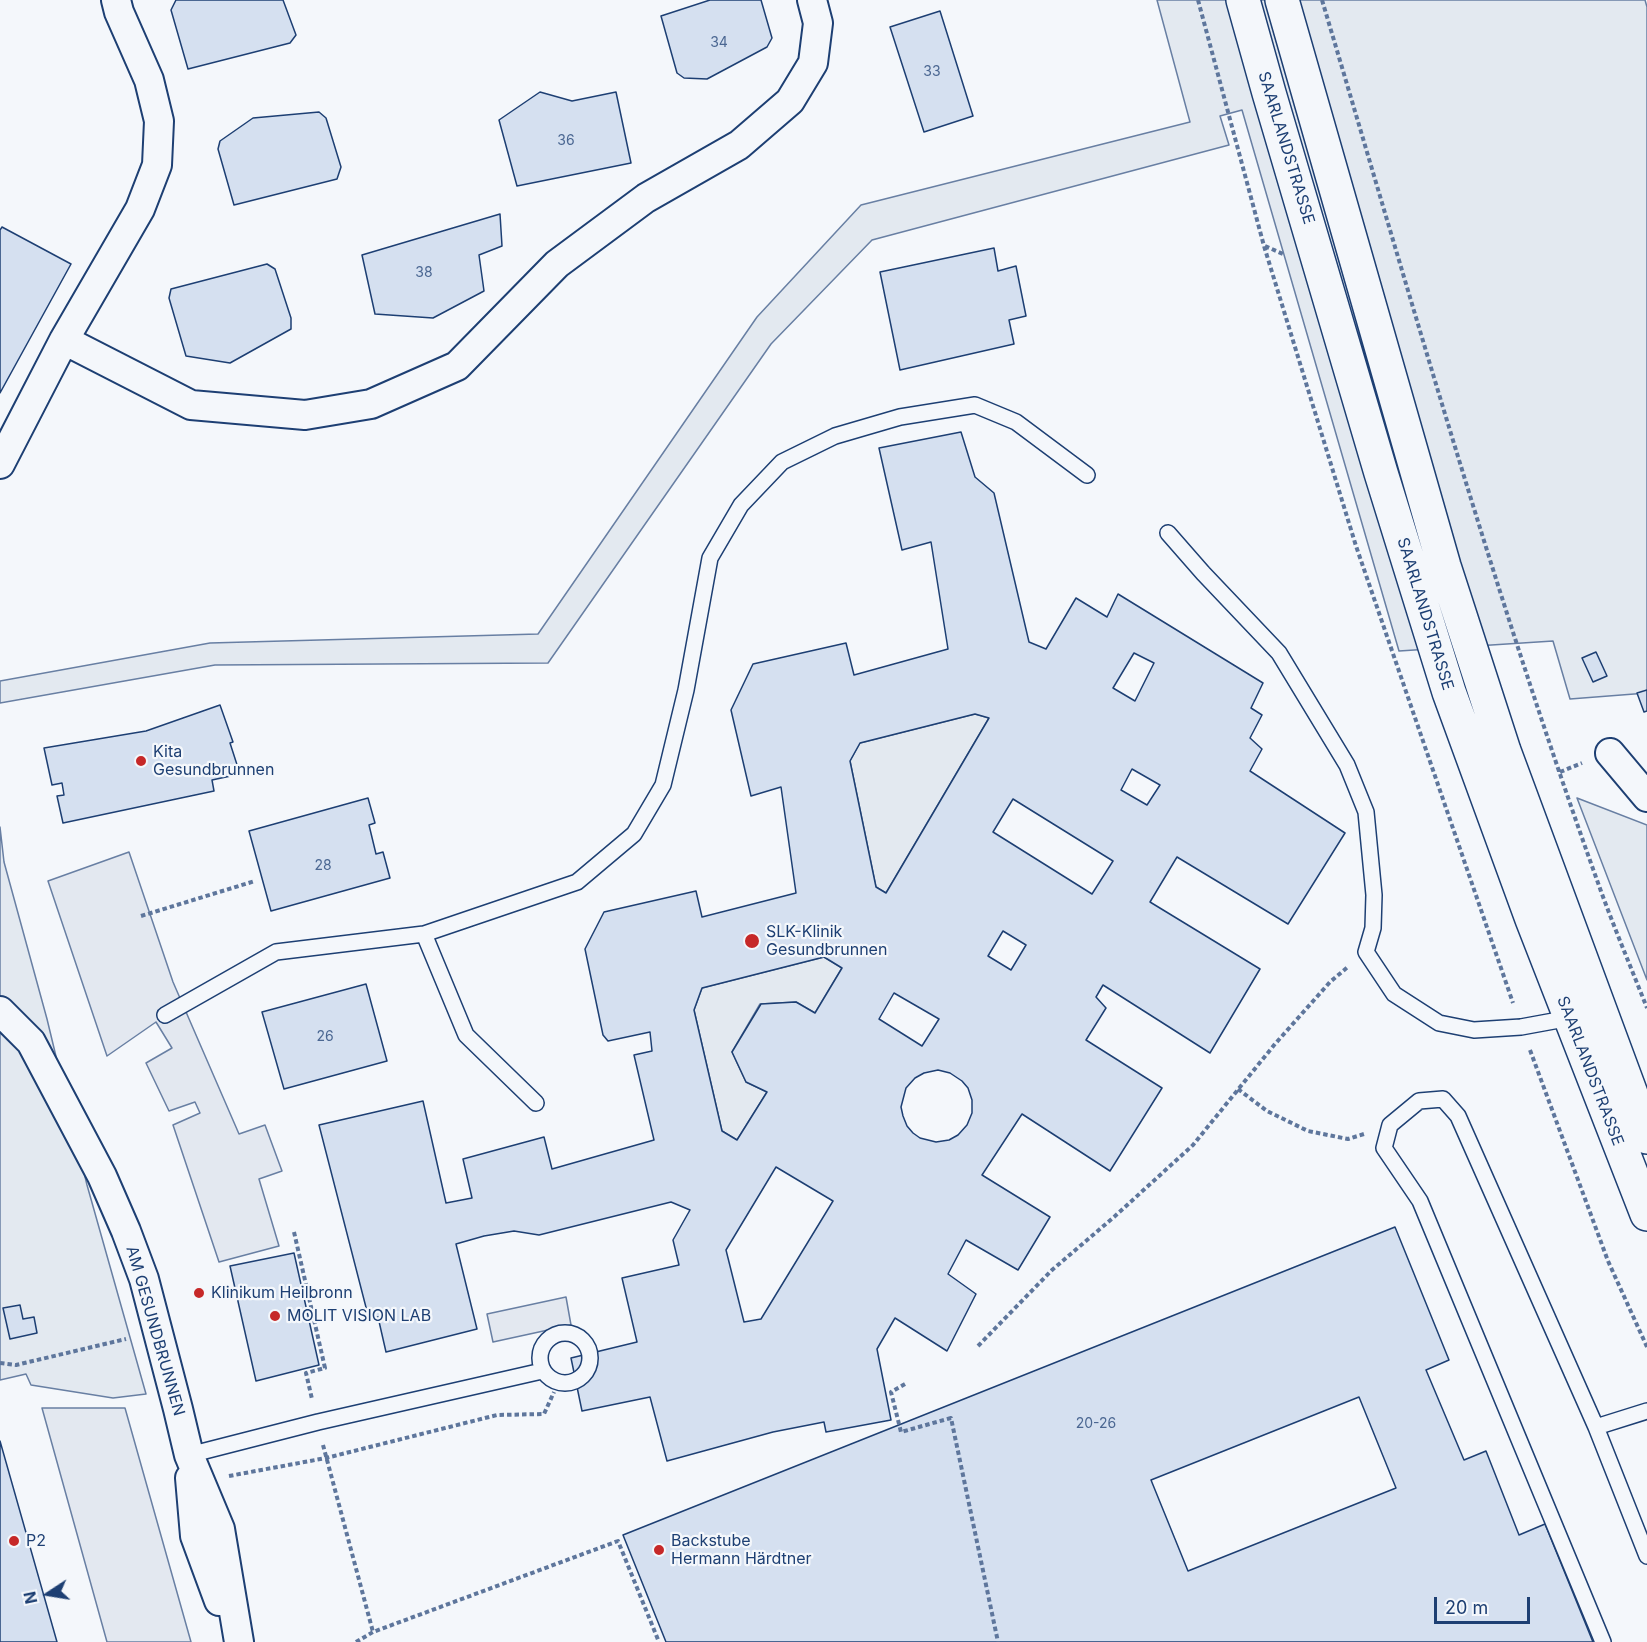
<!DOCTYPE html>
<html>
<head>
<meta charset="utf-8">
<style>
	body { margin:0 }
	#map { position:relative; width:1647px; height:1642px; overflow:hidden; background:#f4f7fb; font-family:Inter,sans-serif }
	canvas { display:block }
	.north { position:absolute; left:18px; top:1564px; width:60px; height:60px; -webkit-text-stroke:4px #f4f7fb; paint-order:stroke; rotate:258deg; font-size:16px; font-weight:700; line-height:24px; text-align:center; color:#1d3f73 }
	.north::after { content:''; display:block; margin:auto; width:21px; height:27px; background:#1d3f73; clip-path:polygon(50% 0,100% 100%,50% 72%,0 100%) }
	.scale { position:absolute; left:1434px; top:1597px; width:96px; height:27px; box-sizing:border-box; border:3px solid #1d3f73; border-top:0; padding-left:8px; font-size:18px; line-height:21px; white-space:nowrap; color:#1d3f73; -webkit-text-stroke:4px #f4f7fb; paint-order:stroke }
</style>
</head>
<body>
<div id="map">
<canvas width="1647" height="1642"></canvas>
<div class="north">N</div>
<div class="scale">20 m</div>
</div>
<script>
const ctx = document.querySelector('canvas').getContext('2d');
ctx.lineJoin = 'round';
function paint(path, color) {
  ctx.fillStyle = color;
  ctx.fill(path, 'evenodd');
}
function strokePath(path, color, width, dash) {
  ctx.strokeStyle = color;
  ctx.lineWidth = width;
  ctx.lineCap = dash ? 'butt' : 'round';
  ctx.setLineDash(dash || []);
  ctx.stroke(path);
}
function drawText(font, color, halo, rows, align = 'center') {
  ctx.font = font + ' Inter,sans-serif';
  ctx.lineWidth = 4.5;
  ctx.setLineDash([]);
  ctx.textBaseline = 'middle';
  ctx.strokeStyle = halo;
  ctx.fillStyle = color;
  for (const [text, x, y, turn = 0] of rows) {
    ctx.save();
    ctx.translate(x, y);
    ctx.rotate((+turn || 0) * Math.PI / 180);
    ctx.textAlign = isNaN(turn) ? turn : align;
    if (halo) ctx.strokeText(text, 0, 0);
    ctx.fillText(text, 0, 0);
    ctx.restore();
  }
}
const green = new Path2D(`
	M1157,0H1645L1647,7V693L1570,699L1553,641L1399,651L1242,110L1220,116L1229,145L872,240L771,344L548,663L215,665L0,703V681L210,643L538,634L757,317L861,205L1190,122Z
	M975,714L989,718L886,893L876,887L850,761L860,743Z
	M1577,798L1647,825V980Z
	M0,827L4,862L47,1019L87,1185L146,1394L113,1398L31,1385L26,1374L0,1380Z
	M824,957L842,968L815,1013L796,1002L760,1004L732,1052L746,1082L767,1092L737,1140L722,1131L694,1010L702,988Z`);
paint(green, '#e3e9f0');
strokePath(green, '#687fa3', 1.5);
const parking = new Path2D(`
	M129,852L173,982L239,1134L265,1125L282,1171L259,1179L279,1246L219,1262L173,1125L200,1113L195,1102L169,1111L146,1063L172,1048L156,1022L107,1056L48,881Z
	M566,1297L571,1325L493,1342L487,1314Z
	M42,1408H125L191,1642H107Z`);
paint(parking, '#e3e8f0');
strokePath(parking, '#687fa3', 1.5);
const building = new Path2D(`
	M176,0H283L296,35L290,43L188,69L171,10Z
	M710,0H761L772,38L767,47L707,79L684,78L677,73L661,16Z
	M940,11L973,116L924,132L890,27Z
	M540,92L572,101L616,92L631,163L517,186L499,120Z
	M319,112L326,118L341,167L337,179L234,205L218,149L220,141L253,118Z
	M500,214L502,246L479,255L484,291L433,318L375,314L362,255Z
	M2,227L71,264L0,393V230Z
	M994,248L998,271L1016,266L1026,316L1009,320L1014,344L900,370L880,272Z
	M267,264L275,269L291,318V329L230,363L186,356L169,298L171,289Z
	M961,432L975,477L994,493L1029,642L1046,649L1076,598L1107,617L1118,594L1263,683L1251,708L1262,715L1250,738L1262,749L1250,771L1345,833L1288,924L1177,857L1150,902L1260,969L1210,1053L1103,985L1096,997L1106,1008L1086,1040L1162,1088L1110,1171L1022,1114L982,1175L1050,1217L1018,1270L966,1240L948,1274L976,1294L947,1351L895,1318L877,1349L891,1420L826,1432L824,1422L773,1432L667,1461L650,1397L582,1411L571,1358L637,1342L622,1278L679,1265L673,1240L690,1210L671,1202L539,1235L514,1231L484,1236L456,1244L477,1329L386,1352L378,1317L369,1319L319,1125L423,1101L446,1203L472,1198L463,1159L544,1137L552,1169L654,1140L634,1055L652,1051L650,1032L608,1041L603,1035L585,949L604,912L696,891L702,917L796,893L781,787L751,796L731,710L753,664L846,643L854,675L948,649L931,542L902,550L879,448ZM1134,653L1154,663L1135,701L1113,688ZM975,714L989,718L886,893L876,887L850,761L860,743ZM1132,769L1160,785L1147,805L1121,790ZM1013,799L1113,861L1092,894L993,832ZM1003,931L1026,945L1011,970L988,956ZM824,957L842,968L815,1013L796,1002L761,1004L732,1052L746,1082L767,1092L737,1140L722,1131L694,1010L702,988ZM894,993L939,1019L922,1046L879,1019ZM938,1070L950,1073L962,1081L968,1088L972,1100V1113L967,1125L958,1135L949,1140L936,1142L920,1138L913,1133L907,1126L903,1116L901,1107L906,1088L915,1078L924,1073ZM776,1167L833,1201L761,1319L744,1322L726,1250Z
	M1596,652L1607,676L1593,682L1582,658Z
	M1647,690V711L1644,712L1637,693Z
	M220,705L233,742L230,743L240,774L212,780L214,791L63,823L57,796L64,795L62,783L52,785L44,748L146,731Z
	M368,798L375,823L369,825L376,854L383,852L390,878L271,911L249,831Z
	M366,984L387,1061L284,1089L262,1012Z
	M1395,1227L1449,1360L1426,1370L1464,1460L1486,1451L1519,1535L1545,1524L1593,1642H666L623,1535ZM1359,1397L1396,1488L1188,1571L1151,1480Z
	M294,1253L319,1365L256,1381L230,1266Z
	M20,1305L23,1319L34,1317L37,1333L10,1339L3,1308Z
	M0,1441L57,1642H0Z`);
paint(building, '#d5e0f0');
strokePath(building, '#1d3f73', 1.5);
const service = new Path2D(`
	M1168,533L1203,573L1279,653L1347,765L1366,812L1374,895L1373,928L1366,952L1394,994L1439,1023L1474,1030L1521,1027L1570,1018
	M424,934L466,1035L536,1103
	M165,1015L276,952L424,934L577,882L634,834L663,785L686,690L710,558L741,505L782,462L835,436L900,417L975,405L1016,422L1087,475
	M540 1358a25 25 0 1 1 50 0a25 25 0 1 1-50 0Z
	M1596,1427L1647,1411
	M189,1455L318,1422L542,1371
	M1603,1642L1420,1201L1384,1148L1390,1125L1419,1101L1443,1099L1458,1116L1596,1427L1647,1556`);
const minor = new Path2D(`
	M64,340L191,405L305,415L371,404L457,366L557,264L646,198L739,145L790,101L813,63L818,23L812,0
	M0,464L64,340L140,209L157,165L159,121L149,80L119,12L116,0
	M1610,753L1647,797
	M0,1011L31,1042L102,1176L126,1231L144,1279L178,1409L189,1455L220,1529L239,1642
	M190,1478L195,1536L219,1601`);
const primary = new Path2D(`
	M1243,0L1269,93L1381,473L1449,692L1532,919L1647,1214
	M1282,0L1444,566L1504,751L1647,1137`);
strokePath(service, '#1d3f73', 18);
strokePath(minor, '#1d3f73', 32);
strokePath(primary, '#1d3f73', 36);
strokePath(new Path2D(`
	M1198,0L1264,246L1356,546L1513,1003
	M1322,0C1411,299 1496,600 1602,894C1616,932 1632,970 1647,1008
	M1265,246L1283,254
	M1560,772L1582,763
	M141,916L255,881
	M1530,1050L1608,1261L1647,1347
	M1238,1089L1267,1111L1308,1131L1348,1139L1364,1134
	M294,1232L325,1368L306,1373L312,1399
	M978,1346L1052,1270L1114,1217L1193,1145L1275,1044L1330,982L1349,966
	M0,1363L16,1365L126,1339
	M905,1384L891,1392L901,1432L951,1418L998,1642
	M323,1445L373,1632
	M229,1476L326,1458L497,1415L544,1414L554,1392
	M356,1642L373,1632L618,1541L659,1642`), '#5e769c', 4, [4.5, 3]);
strokePath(service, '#f4f7fb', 15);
strokePath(minor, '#f4f7fb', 28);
strokePath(primary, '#f4f7fb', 33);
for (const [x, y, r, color] of [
	[141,761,6,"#c62828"],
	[752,941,8,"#c62828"],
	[199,1293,6,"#c62828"],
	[275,1316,6,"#c62828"],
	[14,1541,6,"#c62828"],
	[659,1550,6,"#c62828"]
]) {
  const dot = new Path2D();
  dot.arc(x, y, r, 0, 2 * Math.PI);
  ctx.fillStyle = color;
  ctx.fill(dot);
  strokePath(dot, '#f4f7fb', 2);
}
drawText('14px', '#4b6792', null, [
	["34",719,43],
	["33",932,72],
	["36",566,141],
	["38",424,273],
	["28",323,866],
	["26",325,1037],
	["20-26",1096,1424]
]);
drawText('16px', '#1d3f73', '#f4f7fb', [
	["SAARLANDSTRASSE",1286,148,73],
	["SAARLANDSTRASSE",1425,614,73],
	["SAARLANDSTRASSE",1590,1071,69],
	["AM GESUNDBRUNNEN",155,1331,74]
]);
drawText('16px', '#1d3f73', '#f4f7fb', [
	["Kita",153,752],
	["Gesundbrunnen",153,770],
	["SLK-Klinik",766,932],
	["Gesundbrunnen",766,950],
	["Klinikum Heilbronn",211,1293],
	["MOLIT VISION LAB",287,1316],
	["P2",26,1541],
	["Backstube",671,1541],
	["Hermann Härdtner",671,1559]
], 'left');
</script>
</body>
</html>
